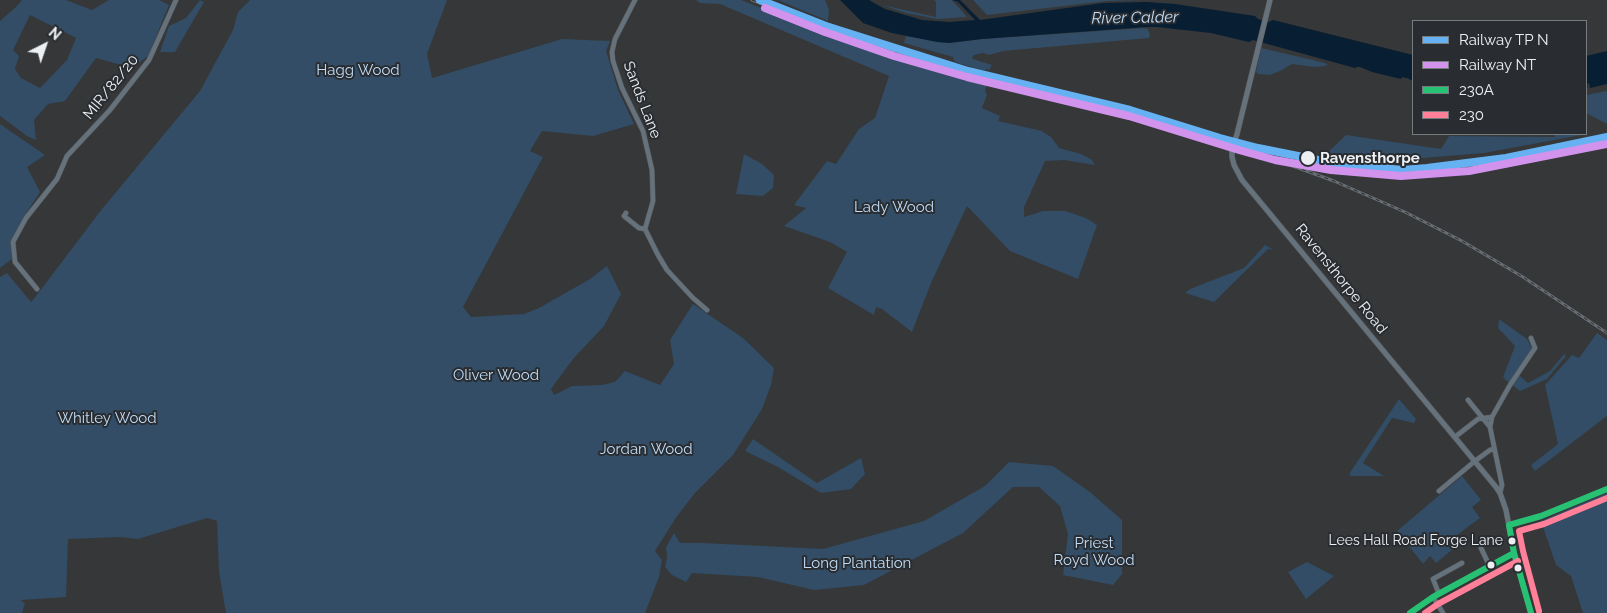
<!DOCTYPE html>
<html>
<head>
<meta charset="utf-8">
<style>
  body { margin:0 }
  #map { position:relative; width:1607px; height:613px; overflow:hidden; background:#353739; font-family:Raleway,sans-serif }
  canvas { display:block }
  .legend { position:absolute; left:1412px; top:20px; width:175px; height:115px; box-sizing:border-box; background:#292d31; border:1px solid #777b7e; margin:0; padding:6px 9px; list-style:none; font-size:15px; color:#edf0f2 }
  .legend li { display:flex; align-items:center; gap:10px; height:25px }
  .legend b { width:25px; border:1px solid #777b7e }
  .north { position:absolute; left:20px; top:20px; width:50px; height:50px; -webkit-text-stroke:4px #292d31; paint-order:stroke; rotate:41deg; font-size:14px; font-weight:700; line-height:20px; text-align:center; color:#edf0f2 }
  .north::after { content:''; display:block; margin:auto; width:18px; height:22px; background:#edf0f2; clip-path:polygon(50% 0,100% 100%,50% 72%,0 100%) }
</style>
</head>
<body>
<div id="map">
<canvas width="1607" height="613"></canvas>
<ul class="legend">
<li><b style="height:6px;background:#66b1f2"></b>Railway TP N</li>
<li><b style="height:6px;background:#d193ec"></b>Railway NT</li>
<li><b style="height:6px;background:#26c172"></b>230A</li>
<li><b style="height:6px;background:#ff8098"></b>230</li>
</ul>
<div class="north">N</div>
</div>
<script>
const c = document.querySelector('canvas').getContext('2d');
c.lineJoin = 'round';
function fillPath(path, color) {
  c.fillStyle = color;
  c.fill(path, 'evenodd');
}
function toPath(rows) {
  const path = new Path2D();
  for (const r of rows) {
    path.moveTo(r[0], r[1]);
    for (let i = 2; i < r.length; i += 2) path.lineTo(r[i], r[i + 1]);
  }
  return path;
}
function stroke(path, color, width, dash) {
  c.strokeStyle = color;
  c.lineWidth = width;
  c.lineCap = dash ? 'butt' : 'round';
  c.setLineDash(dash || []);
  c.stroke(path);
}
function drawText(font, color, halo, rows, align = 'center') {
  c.font = font + ' Raleway,sans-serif';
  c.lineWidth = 4;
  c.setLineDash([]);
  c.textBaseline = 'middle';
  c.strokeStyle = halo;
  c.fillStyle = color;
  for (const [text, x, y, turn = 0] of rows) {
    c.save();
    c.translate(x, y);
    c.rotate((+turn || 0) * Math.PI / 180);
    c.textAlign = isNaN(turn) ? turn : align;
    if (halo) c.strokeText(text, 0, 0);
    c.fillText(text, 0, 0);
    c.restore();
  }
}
const green = toPath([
  [22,0,66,0,92,10,109,0,159,0,169,5,148,56,132,68,96,58,65,101,48,104,34,120,36,140,27,136,0,116,0,21,16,7],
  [30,15,76,38,67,60,40,88,21,78,15,69,19,56,13,50],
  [200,0,204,2,175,52,160,52,169,26,186,18],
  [250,0,447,0,427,54,432,78,562,39,610,41,606,51,618,90,634,124,593,136,542,131,530,151,543,157,463,307,471,317,524,314,539,308,590,279,607,266,621,294,604,326,573,359,551,389,554,395,572,386,602,385,615,382,625,371,660,385,674,364,670,340,693,304,743,338,774,368,771,385,762,409,733,455,695,493,677,516,655,551,662,560,659,577,645,613,226,613,219,572,217,521,207,518,138,539,120,537,68,539,66,597,21,600,25,604,22,613,0,613,0,277,7,273,31,302,33,300,102,209,200,91,233,30,238,12],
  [696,0,741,0,860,47,987,85,985,91,987,95,982,108,1000,116,998,121,1042,131,1051,137,1059,148,1081,154,1092,160,1095,165,1064,160,1045,161,1024,207,1024,217,1043,211,1065,211,1086,218,1097,225,1078,279,1010,251,967,206,931,283,912,332,882,309,876,307,874,315,828,288,847,252,830,242,784,226,806,208,794,205,827,161,836,164,859,129,875,118,889,76,720,4,700,3],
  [778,0,825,0,829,10,828,21],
  [934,0,952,0,967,17,938,19,906,13,882,5,936,17,936,2],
  [973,0,1145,0,1107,1,987,15],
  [1143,28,1148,29,1150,35,1149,38,1003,51,989,55,983,53,974,55,972,57,973,59,992,65,989,70,986,69,985,71,958,63,954,61,953,57,904,43,906,36,949,43,982,39],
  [1261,48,1313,60,1328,64,1325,66,1314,67,1292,64,1280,71,1270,75,1258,74,1256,72],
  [1607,91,1607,124,1586,113,1586,95],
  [0,124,45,155,27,167,40,192,23,218,11,243,12,259,0,268],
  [1554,134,1587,134,1484,153,1410,159,1326,154,1346,135,1441,149,1449,136,1555,137],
  [744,154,762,164,774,175,773,188,763,196,736,194],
  [1265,245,1274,250,1268,249,1214,302,1185,293,1190,289,1244,268],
  [1499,319,1527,339,1532,348,1509,383,1503,377,1515,346,1498,328],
  [1597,333,1607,340,1607,416,1535,471,1531,465,1558,444,1545,385,1572,355,1579,358],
  [1564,354,1566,356,1547,379,1520,391,1512,385,1519,375,1528,383,1550,371],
  [1399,399,1416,419,1414,423,1392,418,1363,463,1384,476,1351,476,1349,474],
  [753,439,817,483,861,458,865,474,851,489,821,493,778,467,745,451],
  [1009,462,1053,466,1090,492,1122,520,1122,574,1113,585,1063,575,1068,534,1060,506,1039,487,1013,487,963,533,864,585,814,590,758,577,692,573,686,582,672,575,665,567,667,558,666,547,674,533,680,543,703,543,823,549,924,521,985,486],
  [1462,476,1481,500,1472,507,1480,518,1449,541,1453,549,1436,563,1430,556,1423,564,1397,531],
  [1607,493,1607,613,1583,613,1571,576,1556,565,1541,521],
  [1307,562,1334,576,1306,599,1288,572]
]);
const water = toPath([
  [840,0,869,0,885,9,922,20,949,22,975,20,958,2,952,0,960,0,980,20,1103,3,1147,2,1175,4,1255,16,1258,19,1269,22,1273,20,1413,55,1413,81,1407,78,1402,77,1401,79,1372,72,1360,67,1357,67,1355,68,1253,40,1249,42,1211,33,1157,27,1146,27,982,39,949,43,937,42,892,33,863,23],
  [1607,51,1607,84,1590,88,1589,83,1587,84,1588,88,1586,86,1586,56]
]);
const minor = toPath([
  [635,0,615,39,612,52,613,61,622,88,643,131,652,170,653,201,645,229,658,255,667,270,693,298,707,310],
  [626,213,624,216,639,228,645,229],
  [37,289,15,262,13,242,26,218,57,179,67,156,110,110,149,60,176,0],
  [1468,400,1490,427,1502,485,1500,493],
  [1490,427,1492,417,1510,385,1535,348,1531,338],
  [1455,437,1478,419,1492,417],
  [1439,491,1475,461,1490,450,1494,449],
  [1481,548,1490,567],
  [1439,594,1433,579,1462,563],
  [1433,597,1443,613],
  [1410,613,1433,597,1514,553]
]);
const tertiary = toPath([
  [1237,134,1270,0],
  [1232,150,1232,157,1234,165,1242,180,1496,487,1500,493,1506,510,1514,553,1531,613],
  [1509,525,1541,516,1607,489]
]);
const rail = toPath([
  [752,0,865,43,967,76,1130,113,1265,156,1334,181,1405,212,1462,241,1523,277,1607,333]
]);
const tertiaryBridge = toPath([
  [1232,150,1237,134]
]);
const bus1 = toPath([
  [1410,613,1433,597,1514,553],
  [1531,613,1514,553,1509,525,1541,516,1607,489]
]);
const bus2 = toPath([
  [1539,611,1523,551,1519,531,1544,524,1607,498],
  [1425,613,1438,604,1518,561]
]);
const rail1 = toPath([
  [760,0,826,26,968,71,1130,110,1220,138,1258,148,1333,163,1402,170,1427,168,1506,158,1607,137]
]);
const rail2 = toPath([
  [765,8,825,32,894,56,967,77,1129,116,1239,150,1275,160,1331,170,1401,176,1469,171,1607,144]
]);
const markers = [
  [1308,158,8,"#edf0f2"],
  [1512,541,4.5,"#edf0f2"],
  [1491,565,4.5,"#edf0f2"],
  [1518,568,4.5,"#edf0f2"]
];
const busNames = [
  ["Lees Hall Road Forge Lane",1503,541]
];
const parkNames = [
  ["Hagg Wood",358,70],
  ["Lady Wood",894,207],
  ["Oliver Wood",496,375],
  ["Whitley Wood",107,418],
  ["Jordan Wood",646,449],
  ["Priest",1094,543],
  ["Royd Wood",1094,560],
  ["Long Plantation",857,563]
];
const streetNames = [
  ["MIR/82/20",111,87,-51],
  ["Sands Lane",642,100,69],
  ["Ravensthorpe Road",1341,279,51]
];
const stopNames = [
  ["Ravensthorpe",1320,158]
];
const waterNames = [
  ["River Calder",1135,18,-1]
];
fillPath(green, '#324d65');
fillPath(water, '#071e33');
stroke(minor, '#535556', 5.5);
stroke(tertiary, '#535556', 6);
stroke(minor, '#65717b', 4.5);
stroke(tertiary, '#65717b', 5);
stroke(rail, '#676d73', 3);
stroke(rail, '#292d31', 1, [4]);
stroke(tertiaryBridge, '#535556', 6, []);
stroke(tertiaryBridge, '#65717b', 5);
stroke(bus1, '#26c172', 6);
stroke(bus2, '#ff8098', 6);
stroke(rail1, '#66b1f2', 8);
stroke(rail2, '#d193ec', 8);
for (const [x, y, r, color] of markers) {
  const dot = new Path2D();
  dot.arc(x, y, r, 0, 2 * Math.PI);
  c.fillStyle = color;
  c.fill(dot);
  stroke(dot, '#292d31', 2);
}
drawText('14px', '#edf0f2', '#292d31', busNames, 'right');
drawText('15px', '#c0dcf7', '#292d31', parkNames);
drawText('15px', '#edf0f2', '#292d31', streetNames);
drawText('bold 15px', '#edf0f2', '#292d31', stopNames, 'left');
drawText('italic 16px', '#c1def8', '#292d31', waterNames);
</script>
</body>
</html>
